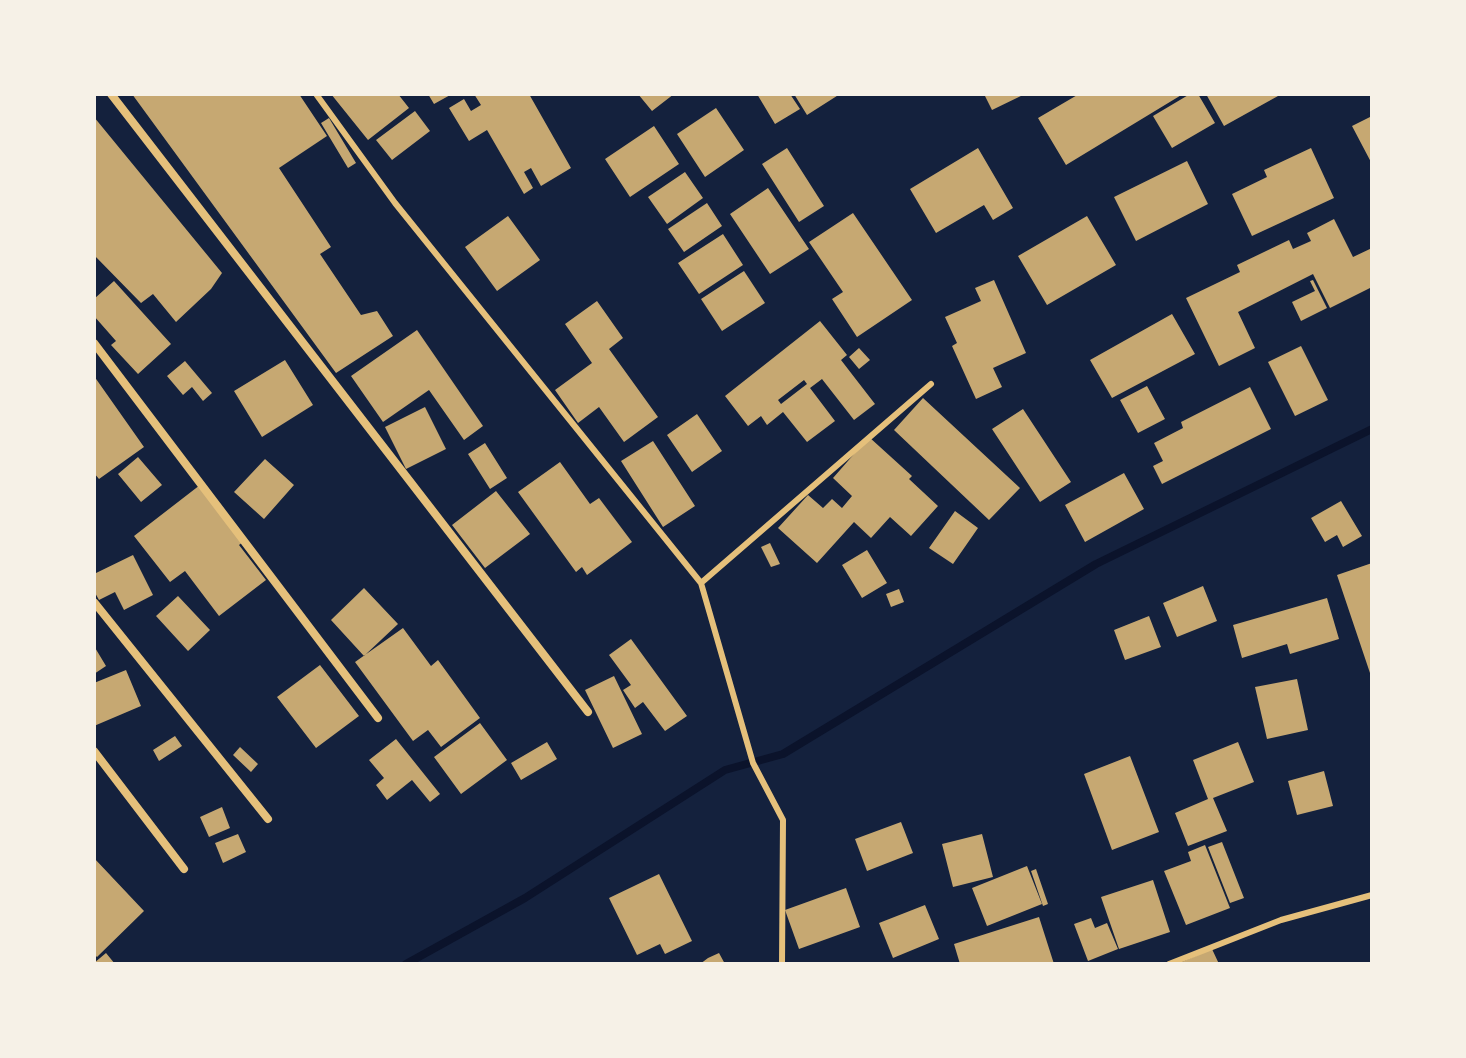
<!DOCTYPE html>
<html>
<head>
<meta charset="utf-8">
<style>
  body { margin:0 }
  #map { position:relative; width:1466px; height:1058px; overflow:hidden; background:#14213d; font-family:"Asap Condensed",sans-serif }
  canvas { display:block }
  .frame { position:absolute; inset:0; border:96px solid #f6f1e7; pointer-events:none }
</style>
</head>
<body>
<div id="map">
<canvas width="1466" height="1058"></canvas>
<div class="frame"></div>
</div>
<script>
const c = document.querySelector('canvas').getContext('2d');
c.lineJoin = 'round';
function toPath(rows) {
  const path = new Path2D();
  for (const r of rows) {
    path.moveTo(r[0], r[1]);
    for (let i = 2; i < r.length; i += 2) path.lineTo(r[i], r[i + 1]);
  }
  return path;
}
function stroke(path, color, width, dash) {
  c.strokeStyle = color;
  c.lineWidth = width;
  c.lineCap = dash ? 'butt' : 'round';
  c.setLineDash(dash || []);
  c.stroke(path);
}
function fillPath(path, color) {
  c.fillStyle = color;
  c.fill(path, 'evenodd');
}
const stream = toPath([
  [406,964,525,898,725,770,783,754,1096,564,1372,429]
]);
const building = toPath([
  [132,94,299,94,327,136,279,168,331,247,320,254,361,315,377,311,393,336,336,373],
  [331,94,398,94,409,108,368,140],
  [428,94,452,94,434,104],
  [474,94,529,94,571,168,541,186,531,168,524,172,533,188,524,194,487,130,469,141,449,108,464,99,471,111,481,105],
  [638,94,674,94,652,111],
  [757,94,790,94,800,109,775,124],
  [794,94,840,94,807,115],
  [984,94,1025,94,992,110],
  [1079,94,1183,94,1066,165,1038,118],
  [1190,94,1198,94,1215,123,1172,148,1153,116],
  [1206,94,1276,94,1278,96,1224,126],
  [716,108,744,150,705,177,677,134],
  [415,111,430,131,392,160,376,140],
  [1372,116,1372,164,1352,126],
  [94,117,222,273,211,289,176,322,153,294,141,303,94,255],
  [329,118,356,163,348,168,321,123],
  [654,126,679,164,630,197,605,159],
  [787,148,824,206,799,222,762,164],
  [978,148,1013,208,993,220,984,205,936,233,910,189],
  [1311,148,1334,198,1252,236,1232,194,1267,177,1264,170],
  [1187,161,1208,204,1136,241,1114,197],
  [685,172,703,198,667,224,648,197],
  [768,188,809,249,770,274,730,214],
  [707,203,722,226,684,252,668,229],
  [853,213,912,300,857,337,832,299,843,292,809,242],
  [508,216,540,260,497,291,465,247],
  [1087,216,1116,265,1047,305,1018,256],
  [1334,219,1353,257,1372,248,1372,287,1330,308,1313,274,1238,312,1255,348,1219,366,1186,298,1240,272,1237,265,1289,240,1293,249,1311,241,1307,233],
  [723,234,743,265,699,294,678,263],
  [744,271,765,303,722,331,701,299],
  [994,280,1026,353,993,368,1002,387,976,399,952,346,957,343,945,317,981,301,975,288],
  [1313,280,1327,308,1301,321,1292,302,1315,291,1310,281],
  [114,281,171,344,138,374,111,345,116,341,94,316,94,299],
  [597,301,623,338,609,349,658,417,624,442,599,407,578,423,555,390,592,363,565,324],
  [1172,314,1195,354,1112,398,1090,360],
  [820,321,847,355,841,360,875,404,854,420,822,379,810,388,835,421,807,442,783,412,767,425,761,416,748,426,725,396],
  [804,380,807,384,781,404,778,400],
  [417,330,483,426,464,440,429,390,383,422,351,376],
  [1301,346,1328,400,1295,416,1268,362],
  [859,348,870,360,859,369,849,357],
  [285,360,313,405,262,437,234,391],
  [185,361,212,393,203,401,192,387,183,395,167,376],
  [94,376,144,447,99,479,94,473],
  [1147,386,1165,419,1138,433,1120,400],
  [1250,387,1271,429,1162,484,1153,466,1163,461,1154,443,1183,428,1181,422],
  [923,398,1020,488,989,520,894,430],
  [425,407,446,449,406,469,385,427],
  [1023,409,1071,482,1040,502,992,429],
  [697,414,722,451,692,472,667,435],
  [869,437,912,476,909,479,938,506,911,536,890,517,871,538,854,522,817,563,778,528,808,495,823,508,832,499,842,508,852,496,833,478],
  [653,441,695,506,663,527,621,461],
  [485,443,507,478,490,489,468,454],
  [138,457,162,485,141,502,118,474],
  [265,459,294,485,264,519,234,492],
  [560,462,590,504,599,498,632,542,587,575,582,567,576,572,518,492],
  [1124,473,1144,509,1085,542,1065,505],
  [200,485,244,541,239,545,266,580,219,616,185,571,170,582,134,536],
  [496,491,530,534,485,568,452,525],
  [1341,501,1362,536,1343,547,1337,535,1325,542,1311,518],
  [955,511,978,528,953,564,929,548],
  [770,543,780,564,771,567,761,547],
  [867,550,887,583,862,598,842,565],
  [133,555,153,595,124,610,115,592,99,600,94,591,94,574],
  [1372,563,1372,676,1371,676,1337,575],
  [1203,586,1217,621,1177,637,1163,603],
  [364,588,398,624,364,656,331,620],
  [899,589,904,602,891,607,886,594],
  [178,596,210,630,188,651,156,616],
  [1327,598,1339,639,1290,654,1287,644,1242,658,1233,625],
  [1149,616,1161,647,1125,660,1114,630],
  [403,628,431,666,438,660,480,718,441,747,428,730,413,741,355,662],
  [631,639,687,716,665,731,643,702,635,708,623,690,631,685,609,655],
  [94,646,106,666,94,674],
  [320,665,359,716,316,748,277,697],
  [126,670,141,706,94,726,94,683],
  [614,676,642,734,613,748,585,690],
  [1297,679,1308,730,1267,739,1255,687],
  [480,723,507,760,461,794,434,757],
  [175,736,182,746,159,761,153,750],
  [396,739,440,794,430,802,412,780,387,800,376,785,384,778,369,760],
  [547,742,557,759,521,780,511,763],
  [1238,742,1254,782,1213,798,1227,831,1188,846,1175,813,1208,799,1193,760],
  [240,747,258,764,251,772,233,755],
  [1130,756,1159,832,1112,850,1084,774],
  [1324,771,1333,806,1297,815,1288,781],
  [222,807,230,828,209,837,200,817],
  [901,822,913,853,867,871,855,839],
  [238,834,246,852,223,863,215,843],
  [982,834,993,877,953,887,942,844],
  [1222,842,1244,898,1230,903,1208,847],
  [1205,845,1230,908,1186,925,1164,871,1191,861,1188,852],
  [94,858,144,911,97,957,94,954],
  [1027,866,1042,904,987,926,972,888],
  [1036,869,1048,904,1043,906,1031,871],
  [659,874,692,941,665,954,660,944,637,955,609,898],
  [1153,880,1170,932,1119,949,1101,897],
  [846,888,860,927,799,949,785,910],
  [925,905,939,939,893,958,879,923],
  [1039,917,1054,964,960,964,954,944],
  [1091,918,1095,928,1107,923,1118,949,1088,961,1074,924],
  [1212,949,1219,964,1177,964],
  [106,953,115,964,94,964,94,963],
  [719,953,725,964,700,964,708,958]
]);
const service = toPath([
  [316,94,395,203,701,583,753,763,783,820,782,964],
  [701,583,931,384],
  [1169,964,1281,920,1372,895]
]);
const minor = toPath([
  [111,94,588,712],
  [94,343,378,718],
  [94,602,268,819],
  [94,751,184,869]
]);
stroke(stream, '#0b132b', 8);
fillPath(building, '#c6a872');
stroke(service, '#e5c07b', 6);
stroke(minor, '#e5c07b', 8);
</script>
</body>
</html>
